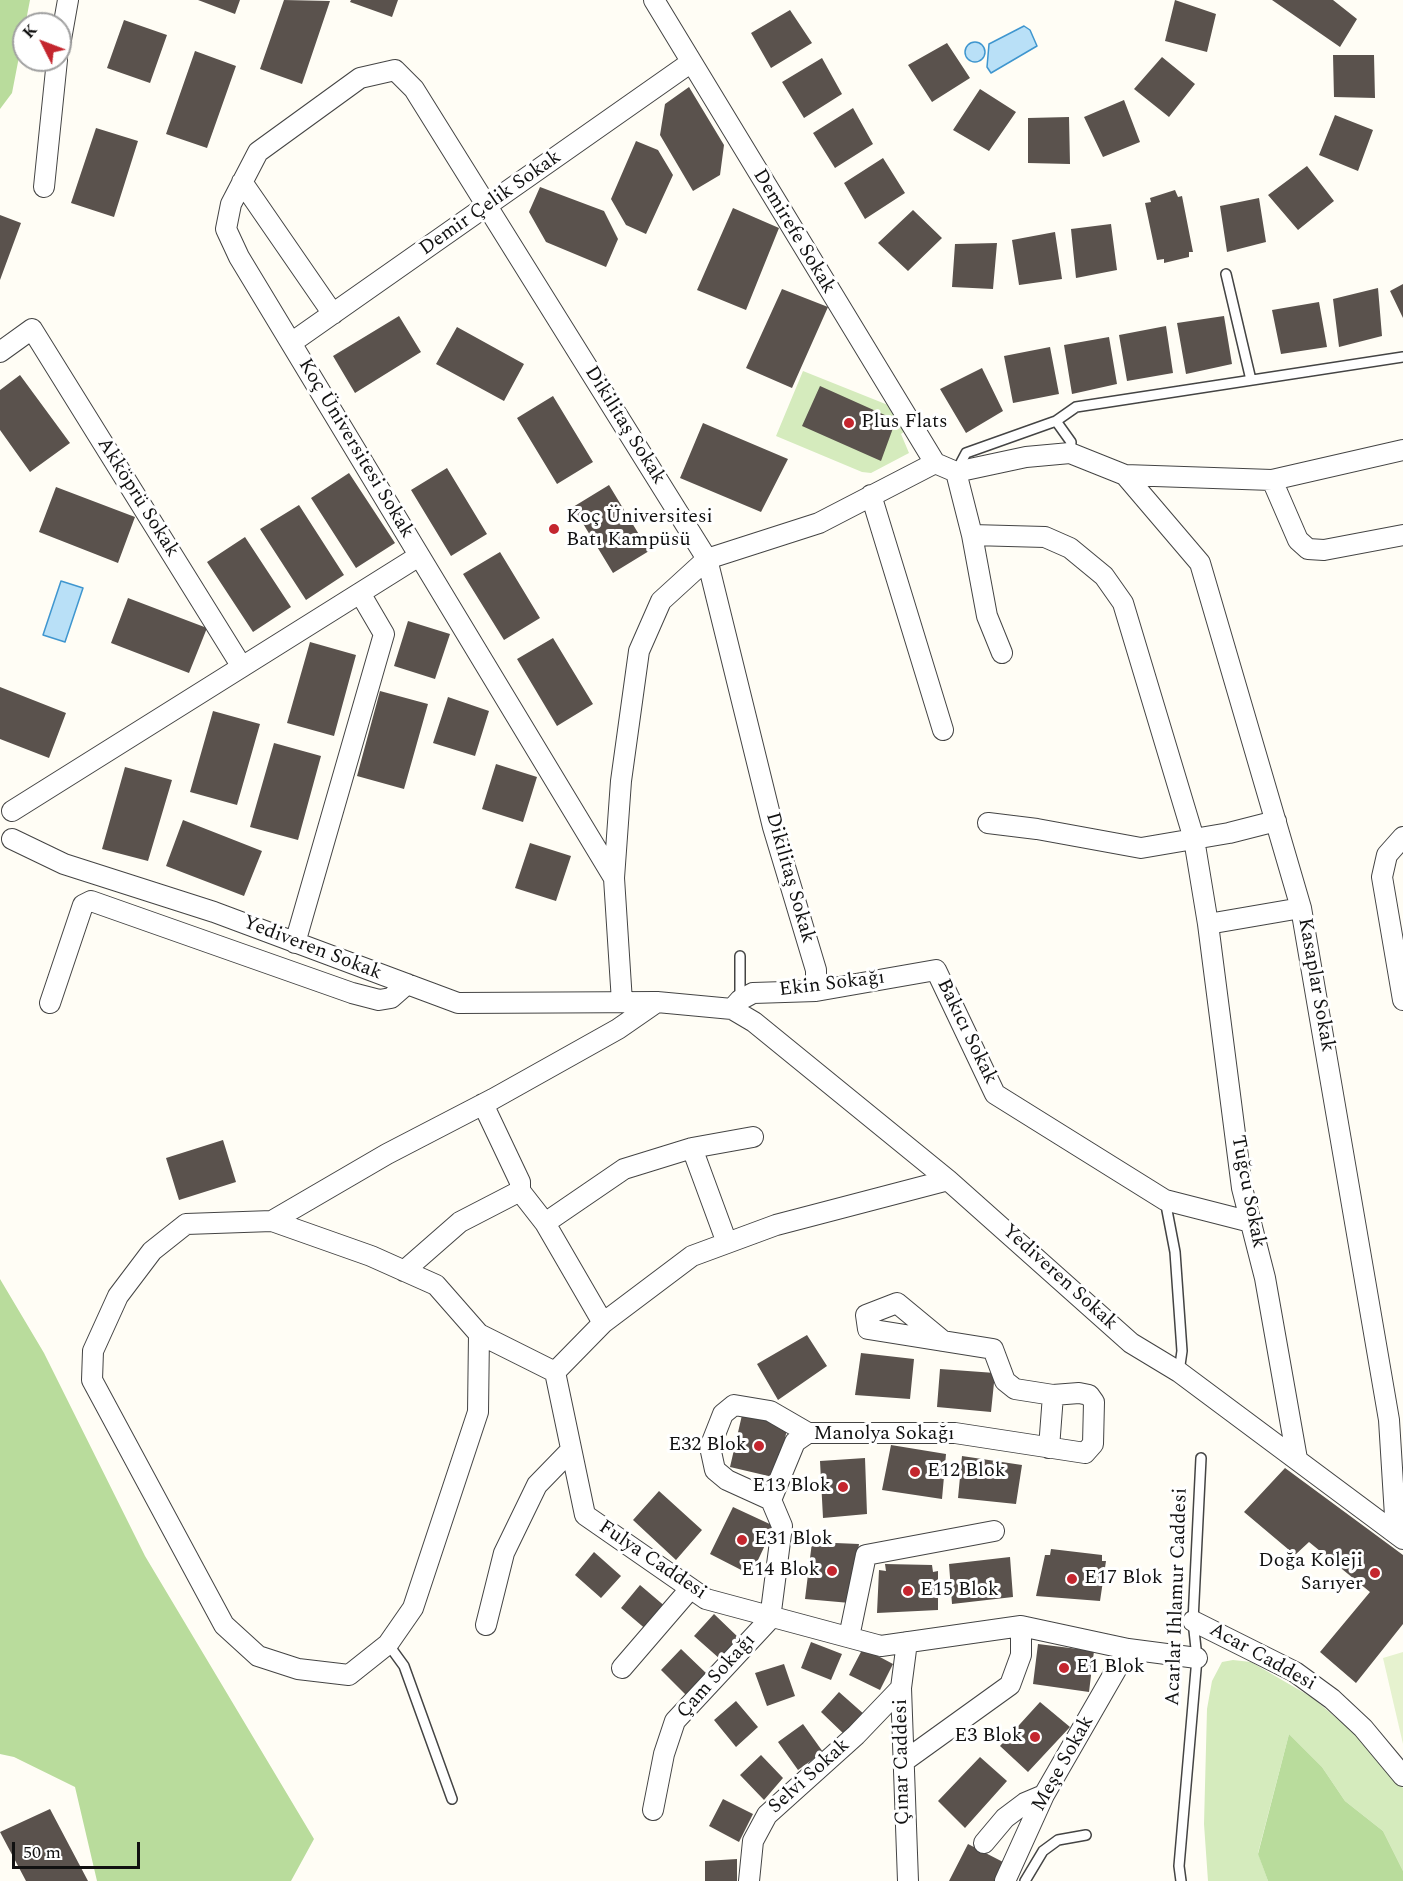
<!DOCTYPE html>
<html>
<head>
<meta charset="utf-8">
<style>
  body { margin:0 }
  #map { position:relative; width:1403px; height:1881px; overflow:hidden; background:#fffdf5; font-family:Spectral,serif }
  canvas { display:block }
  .north { position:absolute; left:12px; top:12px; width:60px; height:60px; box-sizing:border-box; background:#fff; border:2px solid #a0a0a0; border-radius:50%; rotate:312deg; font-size:16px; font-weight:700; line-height:24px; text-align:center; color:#111 }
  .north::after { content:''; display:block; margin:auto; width:21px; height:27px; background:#c4262e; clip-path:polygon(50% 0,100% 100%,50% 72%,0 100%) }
  .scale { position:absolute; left:12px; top:1842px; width:128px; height:27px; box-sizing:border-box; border:3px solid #111; border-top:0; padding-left:8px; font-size:18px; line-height:21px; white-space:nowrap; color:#111; -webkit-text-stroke:4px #fff; paint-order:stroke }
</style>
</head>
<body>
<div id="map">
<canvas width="1403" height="1881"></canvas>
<div class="north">K</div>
<div class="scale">50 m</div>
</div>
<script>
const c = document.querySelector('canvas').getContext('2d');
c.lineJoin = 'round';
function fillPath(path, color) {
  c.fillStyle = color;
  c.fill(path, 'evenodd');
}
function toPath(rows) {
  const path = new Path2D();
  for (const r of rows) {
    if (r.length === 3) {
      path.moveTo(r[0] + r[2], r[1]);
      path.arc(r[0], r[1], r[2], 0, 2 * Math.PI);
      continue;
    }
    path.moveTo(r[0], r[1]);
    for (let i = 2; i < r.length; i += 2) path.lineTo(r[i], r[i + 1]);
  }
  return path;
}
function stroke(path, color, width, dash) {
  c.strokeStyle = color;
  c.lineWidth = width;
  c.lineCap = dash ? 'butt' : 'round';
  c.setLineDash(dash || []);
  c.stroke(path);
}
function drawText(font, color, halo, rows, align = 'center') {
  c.font = font + ' Spectral,serif';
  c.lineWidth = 6;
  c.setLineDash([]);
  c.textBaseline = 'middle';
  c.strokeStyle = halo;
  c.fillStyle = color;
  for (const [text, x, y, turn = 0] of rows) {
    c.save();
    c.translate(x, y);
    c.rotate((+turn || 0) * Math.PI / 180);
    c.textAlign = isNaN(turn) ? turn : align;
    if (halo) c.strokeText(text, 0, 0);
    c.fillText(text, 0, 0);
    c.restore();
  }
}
const green = toPath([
  [803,371,893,407,905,431,901,434,909,453,871,473,862,472,776,436],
  [1233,1660,1251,1662,1313,1698,1355,1734,1403,1788,1403,1871,1383,1831,1345,1801,1322,1767,1289,1734,1258,1853,1268,1881,1208,1881,1204,1824,1207,1709,1212,1681,1222,1662]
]);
const forest = toPath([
  [0,0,30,0,12,93,0,109],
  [0,1279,44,1353,145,1556,314,1839,291,1881,97,1881,75,1787,14,1757,0,1754],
  [1289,1734,1322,1767,1345,1801,1383,1831,1403,1871,1403,1881,1268,1881,1258,1854]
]);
const pitch = toPath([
  [1403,1652,1403,1744,1383,1658]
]);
const water = toPath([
  [1024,26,1030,30,1037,46,991,73,987,67,989,44,1024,26],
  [975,52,10],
  [61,581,83,588,65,642,43,635,61,581]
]);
const building = toPath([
  [198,0,240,0,235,14],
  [284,0,330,1,302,84,260,69],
  [351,0,398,0,392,17,350,2],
  [1175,0,1216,14,1207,52,1165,41],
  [1272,0,1333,0,1357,19,1340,47],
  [790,10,812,43,771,68,751,33],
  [124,20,167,35,150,83,107,68],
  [947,43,970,78,932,102,908,65],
  [195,51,236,66,207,148,166,134],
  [1333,55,1374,55,1375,98,1334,97],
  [1162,57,1195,84,1169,117,1134,89],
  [822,58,842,94,804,118,782,82],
  [689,87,724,145,720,175,693,191,660,135,665,104],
  [980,89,1016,112,989,151,953,130],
  [1124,100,1140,142,1103,157,1084,117],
  [853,108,873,144,835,168,813,133],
  [1335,115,1373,130,1358,171,1319,155],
  [1069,117,1070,164,1028,163,1028,118],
  [96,128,138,141,114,217,71,203],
  [636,141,658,150,673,175,646,234,626,225,611,199],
  [883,158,905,193,865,219,844,183],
  [1307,166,1334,201,1298,230,1268,195],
  [540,187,604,211,618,239,606,267,546,242,529,212],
  [1175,190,1178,197,1182,196,1193,252,1189,252,1189,257,1164,263,1164,259,1157,260,1145,203,1151,202,1150,198],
  [1259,198,1266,242,1227,252,1220,206],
  [733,208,779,228,746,310,697,290],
  [913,210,942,238,908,271,878,243],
  [0,215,21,223,0,280],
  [1111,224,1117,270,1076,278,1071,229],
  [1055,232,1062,279,1019,285,1012,240],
  [997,243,993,289,952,287,955,244],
  [1403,284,1403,318,1390,291],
  [1378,288,1382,336,1339,347,1333,299],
  [782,289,828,307,792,388,746,368],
  [1319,302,1327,347,1281,354,1272,310],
  [399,316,421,352,355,393,333,356],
  [1224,316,1232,364,1186,374,1177,323],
  [1166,326,1173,373,1127,381,1119,335],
  [457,327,524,364,504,401,436,364],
  [1109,337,1117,384,1072,394,1064,345],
  [1050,347,1059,394,1013,403,1004,356],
  [982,368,1003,411,966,433,940,389],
  [20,375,70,443,30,472,0,430,0,390],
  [820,386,896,420,881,461,802,426],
  [553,396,593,462,557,484,517,418],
  [703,423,788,459,761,512,680,478],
  [447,468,487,534,451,556,411,490],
  [349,473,395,543,356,568,311,498],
  [609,485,649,551,613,573,573,507],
  [56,487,135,517,118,563,39,532],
  [299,505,344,575,306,600,260,529],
  [245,537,291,607,253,632,207,562],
  [500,552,540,618,504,640,463,574],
  [128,598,207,628,189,673,111,643],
  [408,621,450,634,435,679,394,666],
  [553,638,593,704,557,726,517,659],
  [310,642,356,655,334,736,287,723],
  [0,687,66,713,49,758,0,739],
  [380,691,428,704,404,789,357,776],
  [448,697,489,711,475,756,433,743],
  [213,711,260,724,237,805,190,792],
  [274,743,321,756,298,840,250,827],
  [496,764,537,777,523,822,482,809],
  [125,767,172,780,148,861,102,849],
  [183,820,262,851,244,896,166,866],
  [530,843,571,856,556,901,515,888],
  [223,1140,236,1182,179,1200,166,1158],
  [807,1335,827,1366,778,1400,757,1364],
  [861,1353,914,1359,910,1399,855,1395],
  [940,1369,995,1373,991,1412,937,1407],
  [742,1415,788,1424,777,1478,730,1467],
  [891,1445,946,1454,942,1499,882,1490],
  [962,1456,1022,1465,1016,1504,958,1498],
  [865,1458,867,1514,823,1518,820,1461],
  [1285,1468,1403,1555,1403,1624,1356,1683,1320,1652,1370,1592,1309,1542,1295,1555,1244,1512],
  [659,1491,702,1530,676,1560,633,1520],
  [733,1507,774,1526,751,1575,710,1554],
  [812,1542,859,1544,850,1603,805,1599],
  [1051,1549,1102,1555,1102,1561,1106,1561,1100,1601,1036,1596,1045,1555,1050,1555],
  [594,1552,621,1576,601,1598,575,1575],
  [1010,1557,1013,1597,952,1604,949,1564],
  [885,1564,932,1565,933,1572,938,1571,938,1610,877,1613,879,1570,886,1571],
  [640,1585,667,1608,648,1631,621,1608],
  [714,1614,739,1638,720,1659,694,1636],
  [811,1642,842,1654,831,1680,801,1668],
  [1038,1644,1094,1651,1089,1692,1033,1684],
  [863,1648,893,1664,880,1690,849,1675],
  [681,1649,706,1673,686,1695,661,1670],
  [784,1664,795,1696,767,1706,755,1673],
  [839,1692,865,1715,846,1736,821,1712],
  [736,1701,758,1727,736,1747,714,1720],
  [1040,1702,1070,1727,1028,1772,1000,1746],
  [803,1724,823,1752,798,1770,778,1742],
  [761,1755,783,1778,764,1800,740,1775],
  [980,1757,1007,1781,965,1828,938,1801],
  [723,1799,753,1814,739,1842,709,1826],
  [50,1809,88,1881,26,1881,0,1832],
  [968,1844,1005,1863,996,1881,949,1881],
  [737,1859,737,1881,705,1881,705,1861]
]);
const service = toPath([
  [1226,274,1251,380],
  [1056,421,1071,442,1070,453],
  [957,470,966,453,1056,421,1076,407,1403,357],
  [740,956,740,1000],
  [1165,1200,1175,1252,1182,1351,1179,1372],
  [388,1644,404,1666,452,1799],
  [1025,1881,1043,1851,1058,1840,1086,1835],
  [1181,1881,1179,1866,1197,1658,1193,1621,1201,1458]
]);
const minor = toPath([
  [654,0,935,463],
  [60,45,68,0],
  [242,182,333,314],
  [44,187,57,60],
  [291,343,690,63],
  [0,352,32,329,242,667],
  [956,472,1026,457,1070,453,1125,475,1272,480,1403,450],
  [1125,475,1200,563,1301,908,1389,1420,1396,1532],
  [1272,480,1298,540,1308,549,1324,550,1403,535],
  [871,495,943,730],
  [972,535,1045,537,1070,548,1104,576,1123,603,1194,839,1208,924,1242,1188,1265,1278,1297,1459],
  [12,811,419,556],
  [988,823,1037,829,1141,848,1229,833,1276,821],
  [1403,837,1387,855,1382,877,1403,1000],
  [12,839,64,864,214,912,458,1003,657,1002,732,1009,754,1022,948,1180,1131,1343,1179,1372,1403,1539],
  [614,878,239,257,226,229,231,204,258,152,360,78,395,70,414,89,707,559,773,827,816,970,816,991],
  [1208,924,1301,908],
  [295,943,384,634,360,593],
  [622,1002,614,878,621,781,639,651,661,601,707,559,819,523,935,463,956,472,972,535,987,616,1002,653],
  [50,1003,83,905,91,901,352,993,379,1000,391,998,407,984],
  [732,1009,740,1000,753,993,816,991,936,970,995,1094,1165,1200,1251,1222],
  [692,1148,727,1243],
  [948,1180,776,1225,692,1256,603,1323,555,1372,585,1515,706,1599,881,1646,1021,1626,1128,1649,1197,1658],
  [520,1191,545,1223,624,1169,692,1148,753,1137],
  [272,1221,186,1224,152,1251,118,1296,93,1351,92,1380,224,1625,258,1656,298,1669,349,1675,388,1644,413,1608,478,1412,479,1334],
  [545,1223,603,1323],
  [404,1271,460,1222,520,1191,520,1182,483,1104],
  [943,1341,897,1303,866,1315,868,1329,993,1349,1005,1381,1015,1389,1053,1395,1049,1448],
  [555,1372,479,1334,436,1285,371,1256,272,1221,387,1154,493,1099,618,1029,657,1002],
  [771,1500,727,1480,715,1470,710,1447,723,1414,734,1405,770,1411,808,1433],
  [1193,1621,1295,1672,1332,1699,1363,1728,1403,1776],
  [486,1625,504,1553,537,1485,571,1450],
  [849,1637,866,1555,994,1531],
  [907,1642,901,1688,908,1881],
  [622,1668,690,1589],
  [903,1762,1010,1685,1021,1655,1021,1626],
  [653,1810,664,1754,675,1721,770,1619,782,1526,771,1500,795,1442,808,1433,955,1433,1085,1453,1093,1444,1094,1402,1089,1395,1079,1393,1053,1395],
  [984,1843,1005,1818,1025,1803,1044,1795],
  [749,1881,753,1841,767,1815,856,1735,901,1688],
  [1005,1881,1044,1795,1128,1649]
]);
const markers = [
  [849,423,6,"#c4262e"],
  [554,529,6,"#c4262e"],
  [759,1446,6,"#c4262e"],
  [915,1472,6,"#c4262e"],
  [843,1487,6,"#c4262e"],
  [742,1540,6,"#c4262e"],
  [832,1571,6,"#c4262e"],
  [1375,1573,6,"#c4262e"],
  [1072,1579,6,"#c4262e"],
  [908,1591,6,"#c4262e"],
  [1064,1668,6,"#c4262e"],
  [1035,1737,6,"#c4262e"]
];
const streetNames = [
  ["Demir Çelik Sokak",491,204,-35],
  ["Demirefe Sokak",793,232,59],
  ["Dikilitaş Sokak",624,426,58],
  ["Koç Üniversitesi Sokak",355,449,59],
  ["Akköprü Sokak",137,498,58],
  ["Dikilitaş Sokak",789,878,74],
  ["Yediveren Sokak",312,949,21],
  ["Ekin Sokağı",832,985,-7],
  ["Kasaplar Sokak",1315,985,80],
  ["Bakıcı Sokak",966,1032,64],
  ["Tuğcu Sokak",1247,1192,79],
  ["Yediveren Sokak",1059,1278,42],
  ["Manolya Sokağı",884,1435],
  ["Fulya Caddesi",652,1561,34],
  ["Acarlar Ihlamur Caddesi",1178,1597,-88],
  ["Acar Caddesi",1262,1658,29],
  ["Çam Sokağı",717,1677,-48],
  ["Çınar Caddesi",903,1762,-91],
  ["Meşe Sokak",1064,1764,-61],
  ["Selvi Sokak",810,1777,-42]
];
const poiNames = [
  ["Plus Flats",861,423],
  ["Koç Üniversitesi",566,518],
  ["Batı Kampüsü",566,541],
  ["E32 Blok",747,1446,"right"],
  ["E12 Blok",927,1472],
  ["E13 Blok",831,1487,"right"],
  ["E31 Blok",754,1540],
  ["Doğa Koleji",1363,1562,"right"],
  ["Sarıyer",1363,1585,"right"],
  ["E14 Blok",820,1571,"right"],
  ["E17 Blok",1084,1579],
  ["E15 Blok",920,1591],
  ["E1 Blok",1076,1668],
  ["E3 Blok",1023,1737,"right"]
];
fillPath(green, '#d5ebbd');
fillPath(forest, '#b9dc9c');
fillPath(pitch, '#e6f2cf');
fillPath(water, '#b9e0f7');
stroke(water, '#3f96cf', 1.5);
fillPath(building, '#5a524d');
stroke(service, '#444', 12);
stroke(minor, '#444', 22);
stroke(service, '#fff', 9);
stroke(minor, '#fff', 20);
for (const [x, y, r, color] of markers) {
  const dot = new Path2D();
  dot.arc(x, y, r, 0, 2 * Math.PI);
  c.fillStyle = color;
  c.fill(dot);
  stroke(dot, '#fff', 2);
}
drawText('20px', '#111', '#fff', streetNames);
drawText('20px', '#111', '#fff', poiNames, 'left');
</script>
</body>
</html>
